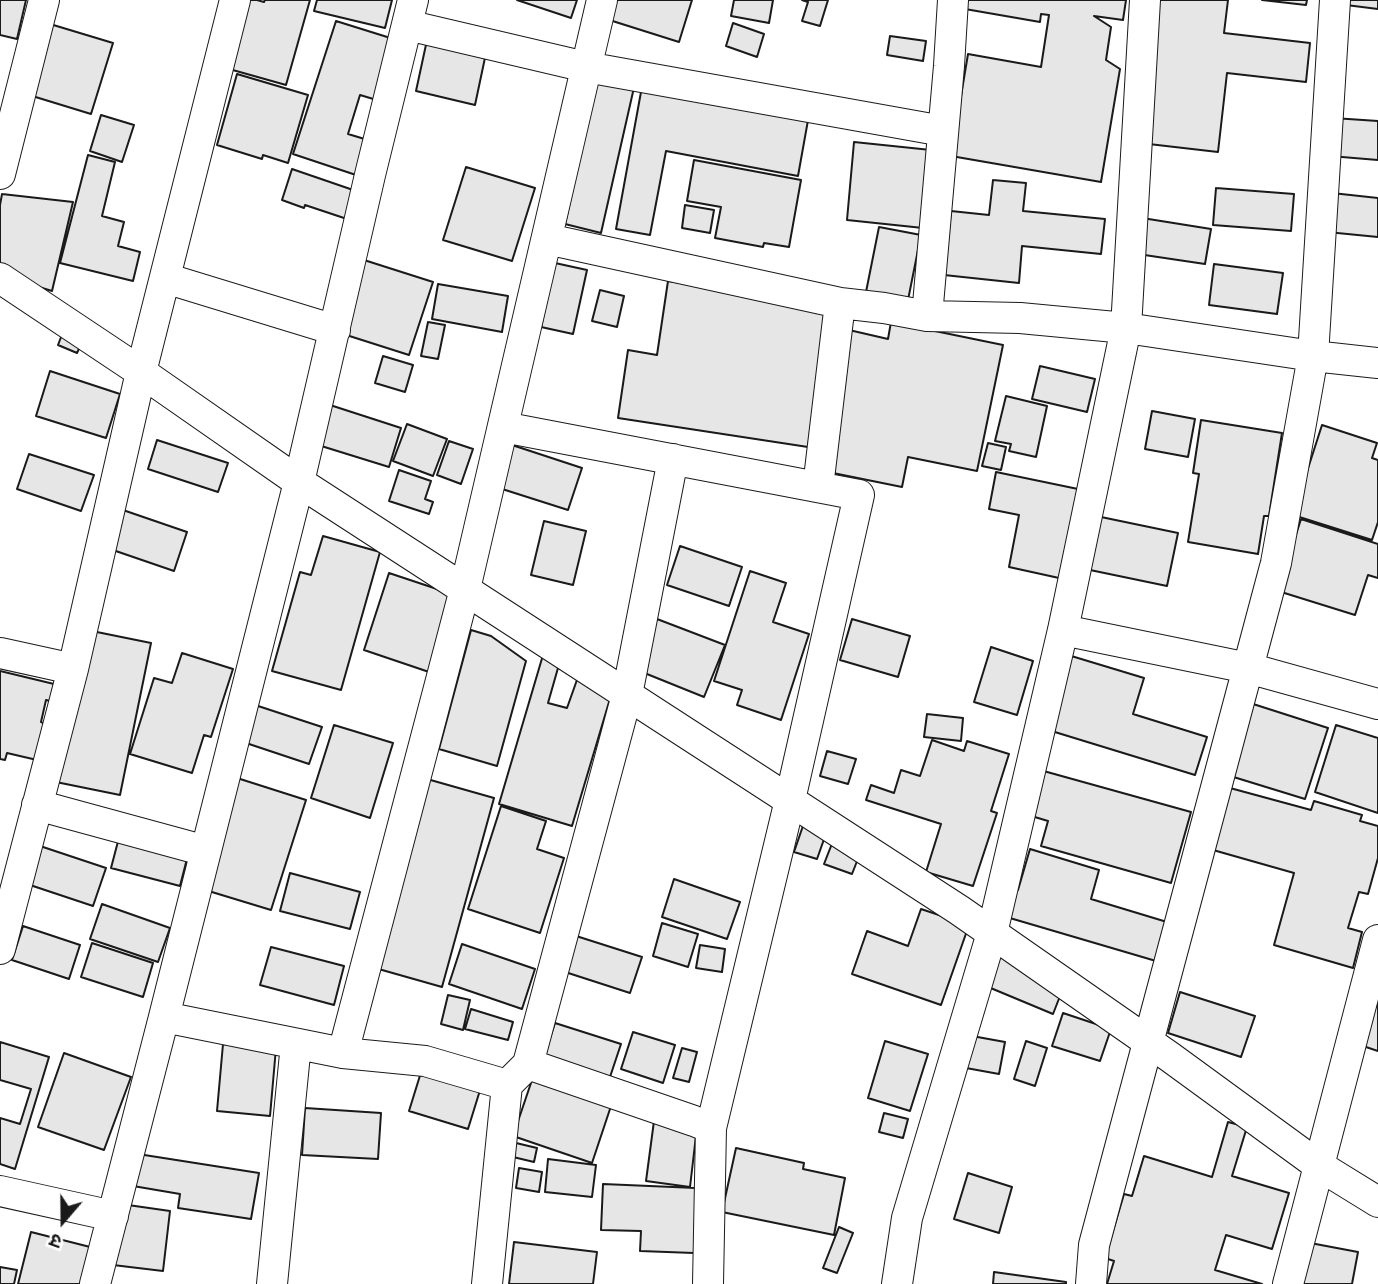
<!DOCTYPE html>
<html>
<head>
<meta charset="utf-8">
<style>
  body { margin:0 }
  #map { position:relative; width:1378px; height:1284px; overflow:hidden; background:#fff; font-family:Cabin,"Noto Sans Devanagari",sans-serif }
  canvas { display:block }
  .north { position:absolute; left:28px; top:1186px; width:70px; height:70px; -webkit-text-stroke:5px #fff; paint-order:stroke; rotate:200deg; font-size:19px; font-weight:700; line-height:28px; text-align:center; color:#1a1a1a }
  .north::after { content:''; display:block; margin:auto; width:24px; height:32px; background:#1a1a1a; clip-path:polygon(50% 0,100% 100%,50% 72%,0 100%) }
</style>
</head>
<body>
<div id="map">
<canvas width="1378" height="1284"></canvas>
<div class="north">उ</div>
</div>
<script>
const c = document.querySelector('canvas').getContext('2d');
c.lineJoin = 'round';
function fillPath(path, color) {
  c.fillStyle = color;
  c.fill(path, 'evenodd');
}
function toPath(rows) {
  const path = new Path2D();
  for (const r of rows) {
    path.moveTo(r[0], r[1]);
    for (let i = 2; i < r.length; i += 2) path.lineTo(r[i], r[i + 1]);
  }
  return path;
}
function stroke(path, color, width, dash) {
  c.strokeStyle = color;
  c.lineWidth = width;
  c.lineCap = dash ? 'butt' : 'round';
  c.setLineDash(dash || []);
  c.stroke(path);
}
const building = toPath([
  [0,0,26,0,17,39,0,35,0,0],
  [241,0,257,0,264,2,265,0,310,0,286,85,222,67,241,0],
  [317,0,392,0,385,28,314,11,317,0],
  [517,0,577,0,571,18,517,0],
  [609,0,692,0,679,42,603,18,609,0],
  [734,0,773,0,769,23,731,16,734,0],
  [802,0,828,0,820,26,802,21,808,2,802,0],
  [966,0,1126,0,1123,20,1094,16,1111,27,1106,60,1120,69,1101,182,951,156,968,54,1041,67,1049,15,1041,14,1040,22,965,9,966,0],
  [1157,0,1228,0,1224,33,1310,43,1306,82,1227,73,1218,152,1140,143,1157,0],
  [1262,0,1307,0,1306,5,1262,0],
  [1346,0,1378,0,1378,9,1346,5,1346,0],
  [336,21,400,41,380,101,360,95,348,134,368,140,356,175,293,154,336,21],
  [733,23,764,34,757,57,726,46,733,23],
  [50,24,113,43,91,114,29,95,50,24],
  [890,36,926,41,923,61,887,55,890,36],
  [427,40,486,53,475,105,416,91,427,40],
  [237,74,308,95,288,163,263,155,262,159,217,145,237,74],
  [598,75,635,83,601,233,565,224,598,75],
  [643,81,810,109,798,176,666,151,650,235,616,229,643,81],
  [101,115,134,125,122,162,90,151,101,115],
  [1333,118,1378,121,1378,160,1330,156,1333,118],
  [854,142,931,150,923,228,847,220,854,142],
  [88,155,115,162,102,216,124,222,118,246,140,252,133,281,60,263,88,155],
  [694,160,801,180,789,247,764,243,763,247,715,238,721,207,687,201,694,160],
  [466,167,535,188,512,261,443,240,466,167],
  [292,169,359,192,350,220,305,205,304,208,282,200,292,169],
  [993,180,1026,183,1023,211,1105,219,1101,254,1022,246,1019,283,944,275,951,211,989,215,993,180],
  [1216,188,1294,194,1291,231,1213,225,1216,188],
  [1332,193,1378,198,1378,237,1327,232,1332,193],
  [2,194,73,202,52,291,0,275,0,205,2,194],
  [685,205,714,210,710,233,682,228,685,205],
  [1136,217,1211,229,1205,264,1131,253,1136,217],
  [879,227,921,235,906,310,864,302,879,227],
  [364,260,433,282,409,355,340,333,364,260],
  [555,263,587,270,573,334,541,327,555,263],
  [1214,264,1283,273,1277,314,1209,305,1214,264],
  [668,281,829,305,808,447,618,418,628,350,657,355,668,281],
  [438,284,508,296,502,332,432,319,438,284],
  [600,290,624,296,617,327,592,321,600,290],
  [428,322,445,325,438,359,421,356,428,322],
  [891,322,1003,345,977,471,908,457,902,487,828,472,849,330,888,339,891,322],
  [63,332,83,340,77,353,58,345,63,332],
  [383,356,413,365,405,392,375,383,383,356],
  [1040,366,1095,379,1087,412,1032,399,1040,366],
  [50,371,120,394,106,438,36,416,50,371],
  [1006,396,1047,406,1036,457,1009,451,1011,444,995,441,1006,396],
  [330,405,401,428,389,467,318,445,330,405],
  [1152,411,1195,419,1188,457,1145,449,1152,411],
  [1201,420,1282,433,1269,516,1264,516,1258,554,1188,542,1199,474,1193,473,1201,420],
  [407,424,447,439,433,476,393,461,407,424],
  [1322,425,1377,443,1372,458,1378,460,1378,522,1372,540,1293,515,1322,425],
  [157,440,228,463,218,492,148,469,157,440],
  [449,441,473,449,461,484,437,475,449,441],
  [988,443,1006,447,1001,470,982,466,988,443],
  [512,445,582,468,568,510,499,488,512,445],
  [29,454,94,475,81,511,17,489,29,454],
  [399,470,431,481,425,499,433,502,429,514,389,501,399,470],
  [996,472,1078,489,1059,578,1009,567,1019,515,989,509,996,472],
  [120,509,187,532,174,571,107,548,120,509],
  [1101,517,1178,533,1167,586,1090,570,1101,517],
  [1301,519,1378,544,1378,578,1368,575,1355,615,1278,591,1301,519],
  [544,521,586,531,573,585,531,575,544,521],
  [323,536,380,552,341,690,272,671,300,572,311,575,323,536],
  [680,546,742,567,729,606,667,585,680,546],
  [750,571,786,583,773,622,809,634,781,720,737,705,742,690,714,681,750,571],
  [389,573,461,597,435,674,364,650,389,573],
  [657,619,725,645,704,697,637,670,657,619],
  [852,619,910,636,898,677,840,660,852,619],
  [82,629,151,643,120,795,51,781,82,629],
  [471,630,491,636,526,661,497,766,439,749,471,630],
  [991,647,1033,661,1017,715,974,702,991,647],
  [182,653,233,669,211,737,204,735,192,773,130,754,154,678,172,683,182,653],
  [543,655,560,661,548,703,567,708,578,677,612,692,572,826,499,804,543,655],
  [1068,655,1144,678,1133,714,1207,737,1195,775,1045,729,1068,655],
  [0,671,54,684,50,701,46,700,41,722,46,724,37,760,7,753,5,760,0,759,0,671],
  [1250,703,1328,728,1305,799,1227,775,1250,703],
  [252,704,322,727,309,764,240,741,252,704],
  [927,714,963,718,961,741,924,737,927,714],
  [334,725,393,743,370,818,311,798,334,725],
  [1336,725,1378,738,1378,813,1315,792,1336,725],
  [932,740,964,751,967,741,1009,754,991,811,997,813,973,886,926,872,941,824,866,800,871,785,894,793,901,770,920,776,932,740],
  [827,751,856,759,848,784,820,776,827,751],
  [1040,770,1191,812,1171,883,1041,846,1048,821,1028,815,1040,770],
  [237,778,306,800,271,910,202,889,237,778],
  [427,779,494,798,442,987,375,968,427,779],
  [1230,788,1311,810,1314,801,1362,815,1360,821,1378,826,1378,858,1368,894,1359,892,1348,928,1362,932,1353,968,1274,945,1294,873,1213,850,1230,788],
  [501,806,546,821,537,849,564,858,540,933,468,909,501,806],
  [805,820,828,828,817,859,794,852,805,820],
  [121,830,190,847,180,886,111,868,121,830],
  [833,841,861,851,852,874,824,864,833,841],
  [40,846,106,868,93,906,27,884,40,846],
  [1030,849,1099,870,1091,899,1167,922,1156,961,1003,916,1012,888,1018,890,1030,849],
  [290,873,360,892,350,929,280,911,290,873],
  [674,879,740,902,727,939,662,917,674,879],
  [102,904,170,928,158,962,90,939,102,904],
  [921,909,969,925,941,1005,852,974,867,931,908,946,921,909],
  [662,923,698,934,688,967,653,956,662,923],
  [23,926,80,945,69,979,12,960,23,926],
  [573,935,642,957,630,993,562,971,573,935],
  [92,943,153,963,143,997,81,977,92,943],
  [462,944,535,969,522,1009,449,984,462,944],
  [700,945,725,949,722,972,696,968,700,945],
  [271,947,344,966,334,1005,260,985,271,947],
  [995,949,1062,991,1053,1014,981,984,995,949],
  [1180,992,1255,1016,1241,1057,1168,1033,1180,992],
  [448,995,470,1000,463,1030,441,1024,448,995],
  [1378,998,1378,1051,1363,1046,1378,998],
  [471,1009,513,1022,508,1040,465,1029,471,1009],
  [1063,1013,1111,1029,1100,1061,1052,1046,1063,1013],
  [555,1023,621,1044,609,1080,543,1059,555,1023],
  [633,1032,675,1045,663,1083,621,1069,633,1032],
  [972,1036,1005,1042,999,1074,966,1068,972,1036],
  [885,1041,928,1054,910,1111,868,1098,885,1041],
  [1026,1041,1047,1048,1035,1086,1014,1079,1026,1041],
  [0,1042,49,1057,15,1169,0,1164,0,1118,20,1124,31,1089,0,1080,0,1042],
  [223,1044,276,1048,270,1116,217,1111,223,1044],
  [682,1048,697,1052,689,1082,673,1078,682,1048],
  [64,1053,131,1077,104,1150,38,1127,64,1053],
  [422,1069,481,1087,468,1129,409,1111,422,1069],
  [533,1077,612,1103,592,1163,513,1136,533,1077],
  [305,1108,381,1113,378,1159,302,1155,305,1108],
  [884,1113,908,1119,903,1138,879,1132,884,1113],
  [654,1121,697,1127,690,1187,646,1181,654,1121],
  [1228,1122,1247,1127,1232,1176,1289,1193,1272,1249,1226,1235,1215,1270,1262,1284,1107,1284,1114,1261,1105,1258,1124,1194,1132,1196,1144,1156,1212,1177,1228,1122],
  [516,1143,537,1148,534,1162,513,1157,516,1143],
  [736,1148,804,1163,803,1169,845,1178,834,1235,722,1212,736,1148],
  [138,1154,259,1173,251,1219,178,1208,180,1194,133,1186,138,1154],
  [548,1159,596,1165,592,1197,545,1192,548,1159],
  [519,1168,542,1172,539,1192,516,1188,519,1168],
  [968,1173,1012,1187,999,1233,954,1219,968,1173],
  [603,1184,696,1188,694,1253,640,1251,641,1231,601,1230,603,1184],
  [121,1204,170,1211,163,1271,113,1265,121,1204],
  [839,1227,853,1233,837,1273,823,1268,839,1227],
  [31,1232,98,1249,89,1284,18,1284,31,1232],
  [514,1242,597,1252,593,1284,509,1284,514,1242],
  [1305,1242,1358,1252,1352,1284,1297,1284,1305,1242],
  [0,1267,17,1270,14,1284,0,1284,0,1267],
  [994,1272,1066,1282,1066,1284,993,1284,994,1272]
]);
const street = toPath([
  [407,25,586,67,943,131],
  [0,174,44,0],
  [547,239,840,303,884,308,927,316,1020,318,1126,328,1145,0],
  [0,278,141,372,299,482,959,910,1170,1057,1318,1165,1378,1202],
  [165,278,335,330],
  [927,316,949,66,953,0],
  [818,487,840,303],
  [1063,630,1248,668,1378,704],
  [0,653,73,669],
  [37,805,206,851],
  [0,949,73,669,141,372,235,0],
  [164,1017,299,482,370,175,413,0],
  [343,1053,465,589,602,0],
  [528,1064,627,695,673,459],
  [0,1191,113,1216],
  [95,1284,164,1017,343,1053,425,1061,507,1085,528,1064,694,1121,711,1128,790,800,859,495,503,427],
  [272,1284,296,1044],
  [487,1284,507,1085],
  [708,1284,711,1128],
  [897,1284,907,1218,992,933,1063,630,1126,328,1313,356,1378,363],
  [1091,1284,1094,1245,1276,563,1313,356,1335,0],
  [1288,1284,1378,940]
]);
fillPath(building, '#e6e6e6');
stroke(building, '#1a1a1a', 2);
stroke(street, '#1a1a1a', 32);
stroke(street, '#fff', 30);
</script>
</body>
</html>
